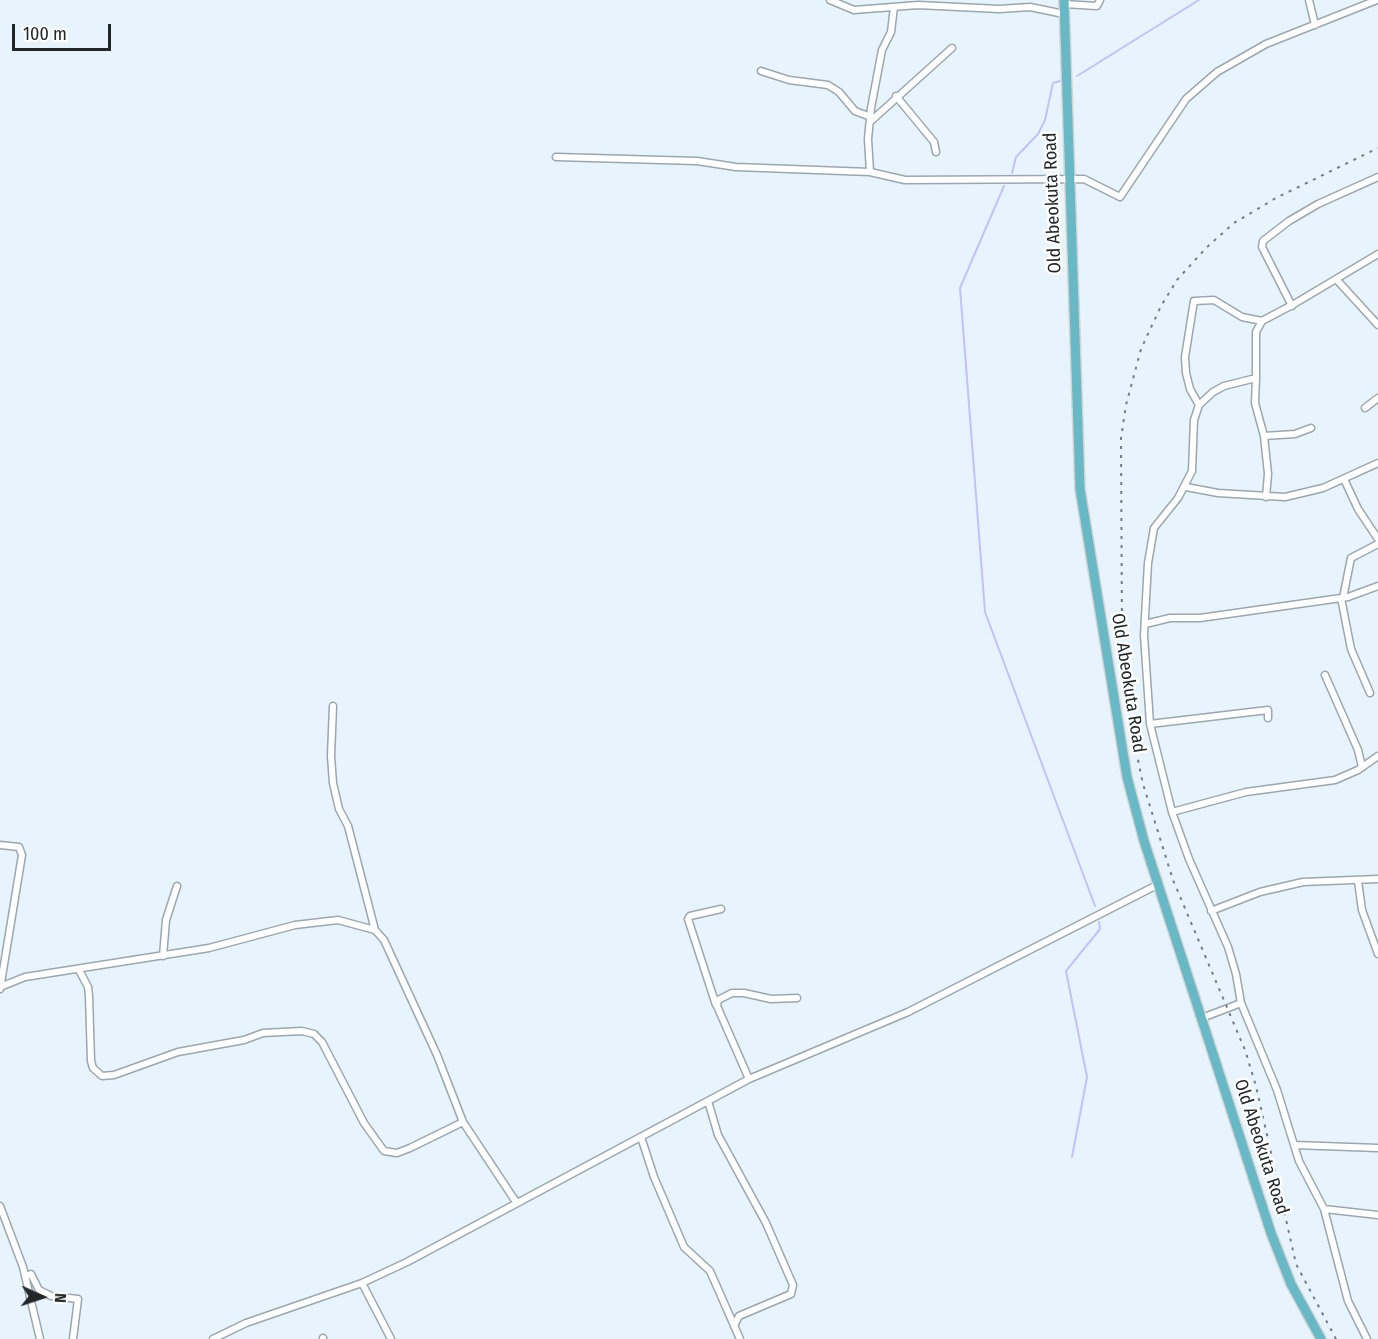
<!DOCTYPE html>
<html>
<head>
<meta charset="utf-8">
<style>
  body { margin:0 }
  #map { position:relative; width:1378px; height:1339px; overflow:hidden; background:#e7f4fd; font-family:"Fira Sans Condensed",sans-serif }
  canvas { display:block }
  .north { position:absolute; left:12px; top:1267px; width:60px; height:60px; -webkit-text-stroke:4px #fff; paint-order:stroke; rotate:93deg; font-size:16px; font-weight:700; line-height:24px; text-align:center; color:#212629 }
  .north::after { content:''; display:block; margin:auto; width:21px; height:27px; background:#212629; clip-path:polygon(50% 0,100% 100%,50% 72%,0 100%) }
  .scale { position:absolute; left:12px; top:24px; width:99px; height:27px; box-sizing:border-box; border:3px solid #212629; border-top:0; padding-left:8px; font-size:18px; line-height:21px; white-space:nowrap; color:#212629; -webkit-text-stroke:4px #fff; paint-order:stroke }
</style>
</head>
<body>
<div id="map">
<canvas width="1378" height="1339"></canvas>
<div class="north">N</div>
<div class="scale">100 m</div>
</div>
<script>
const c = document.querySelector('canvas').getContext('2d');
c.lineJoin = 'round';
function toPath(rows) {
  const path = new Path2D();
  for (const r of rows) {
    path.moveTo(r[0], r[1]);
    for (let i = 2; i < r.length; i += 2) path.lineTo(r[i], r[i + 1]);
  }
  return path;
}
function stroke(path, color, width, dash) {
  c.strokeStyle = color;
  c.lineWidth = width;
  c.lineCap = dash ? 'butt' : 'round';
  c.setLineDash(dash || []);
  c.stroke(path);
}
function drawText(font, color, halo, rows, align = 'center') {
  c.font = font + ' "Fira Sans Condensed",sans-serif';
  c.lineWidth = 5;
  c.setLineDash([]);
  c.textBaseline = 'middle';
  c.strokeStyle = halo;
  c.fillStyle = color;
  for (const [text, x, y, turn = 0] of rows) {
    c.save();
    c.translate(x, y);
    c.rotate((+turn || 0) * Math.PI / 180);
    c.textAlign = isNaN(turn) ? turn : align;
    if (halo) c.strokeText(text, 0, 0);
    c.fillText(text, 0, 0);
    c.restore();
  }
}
const stream = toPath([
  [1077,76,1199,0],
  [1012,173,1016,157,1038,134,1045,120,1053,83,1060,81],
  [1004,186,960,288,985,612,1095,906],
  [1072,1157,1087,1077,1066,971,1100,929,1099,922]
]);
const minor = toPath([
  [830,0,854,10,918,5,999,9,1030,7,1064,14],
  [1309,0,1315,25],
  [1064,4,1097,6,1100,0],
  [761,71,789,80,828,85,839,92,855,111,871,117],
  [896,96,934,142,936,152],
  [871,121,952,48],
  [556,157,697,161,736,167,870,172,905,180,1084,179,1120,197,1186,99,1217,72,1266,44,1377,0],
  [870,172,868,139,871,108,882,50,891,32,894,7],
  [1378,254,1294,304,1262,321,1256,332,1256,378,1224,386,1213,392,1199,405,1194,420,1192,471,1178,498,1154,528,1148,563,1144,635,1150,724,1172,812,1189,859,1228,947,1236,974,1241,1003,1277,1090,1299,1161,1324,1209,1378,1215],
  [1336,279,1378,325],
  [1292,306,1262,247,1263,241,1289,221,1318,204,1378,177],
  [1256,378,1255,403,1264,436,1268,474,1266,497],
  [1199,405,1190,389,1186,373,1185,357,1194,301,1214,300,1242,317,1262,321],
  [1365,408,1378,398],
  [1264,436,1295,434,1311,428],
  [1344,479,1358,509,1378,539],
  [1186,487,1218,493,1285,497,1323,488,1378,463],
  [1341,598,1351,649,1370,693],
  [1343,598,1351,558,1378,544],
  [1145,624,1170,618,1200,618,1348,597,1378,586],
  [1325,675,1358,750,1362,767],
  [333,706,331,756,333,783,339,809,348,826,375,930],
  [1150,724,1268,710,1268,718],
  [1172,812,1246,792,1335,780,1358,770,1378,756],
  [0,845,19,847,22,855,0,989],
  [1358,881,1362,910,1378,954],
  [1211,911,1260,892,1303,882,1378,879],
  [163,956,166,920,177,886],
  [79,970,88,987,89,996,91,1061,93,1068,102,1076,114,1075,178,1052,244,1040,263,1033,302,1031,314,1034,322,1042,364,1123,384,1151,397,1153,410,1148,463,1122],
  [0,987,25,977,209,948,295,925,338,920,375,930,384,940,437,1055,463,1122,516,1202],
  [716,1005,688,919,690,916,721,909],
  [1202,1018,1241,1003],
  [749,1079,717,1006,718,1000,732,993,744,993,771,999,797,998],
  [708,1101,718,1135,766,1223,793,1285,791,1294,739,1316,734,1326],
  [641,1137,654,1177,684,1247,710,1271,740,1339],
  [1294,1145,1378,1148],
  [0,1206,23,1267,40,1339],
  [1324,1209,1348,1301,1367,1339],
  [25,1276,31,1274,39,1290,51,1296,78,1299,73,1339],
  [362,1283,391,1339],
  [323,1338,323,1339],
  [213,1339,246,1323,362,1283,407,1262,749,1079,908,1012,1159,884]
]);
const trunk = toPath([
  [1064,0,1080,489,1127,777,1144,841,1271,1233,1291,1284,1321,1339]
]);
const rail = toPath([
  [1336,1339,1296,1264,1256,1086,1245,1050,1173,880,1143,784,1132,731,1122,635,1121,438,1126,405,1141,349,1161,306,1177,280,1207,247,1234,223,1276,198,1378,148]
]);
const streetNames = [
  ["Old Abeokuta Road",1053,203,-92],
  ["Old Abeokuta Road",1128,683,81],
  ["Old Abeokuta Road",1261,1147,72]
];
stroke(stream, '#c2c2fa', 2);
stroke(minor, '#9ba7af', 9);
stroke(trunk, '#d3d4d4', 12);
stroke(minor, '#fff', 6);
stroke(trunk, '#68b8c6', 9);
stroke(rail, '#747d82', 2, [3, 6]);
drawText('18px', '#212629', '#fff', streetNames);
</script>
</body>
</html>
